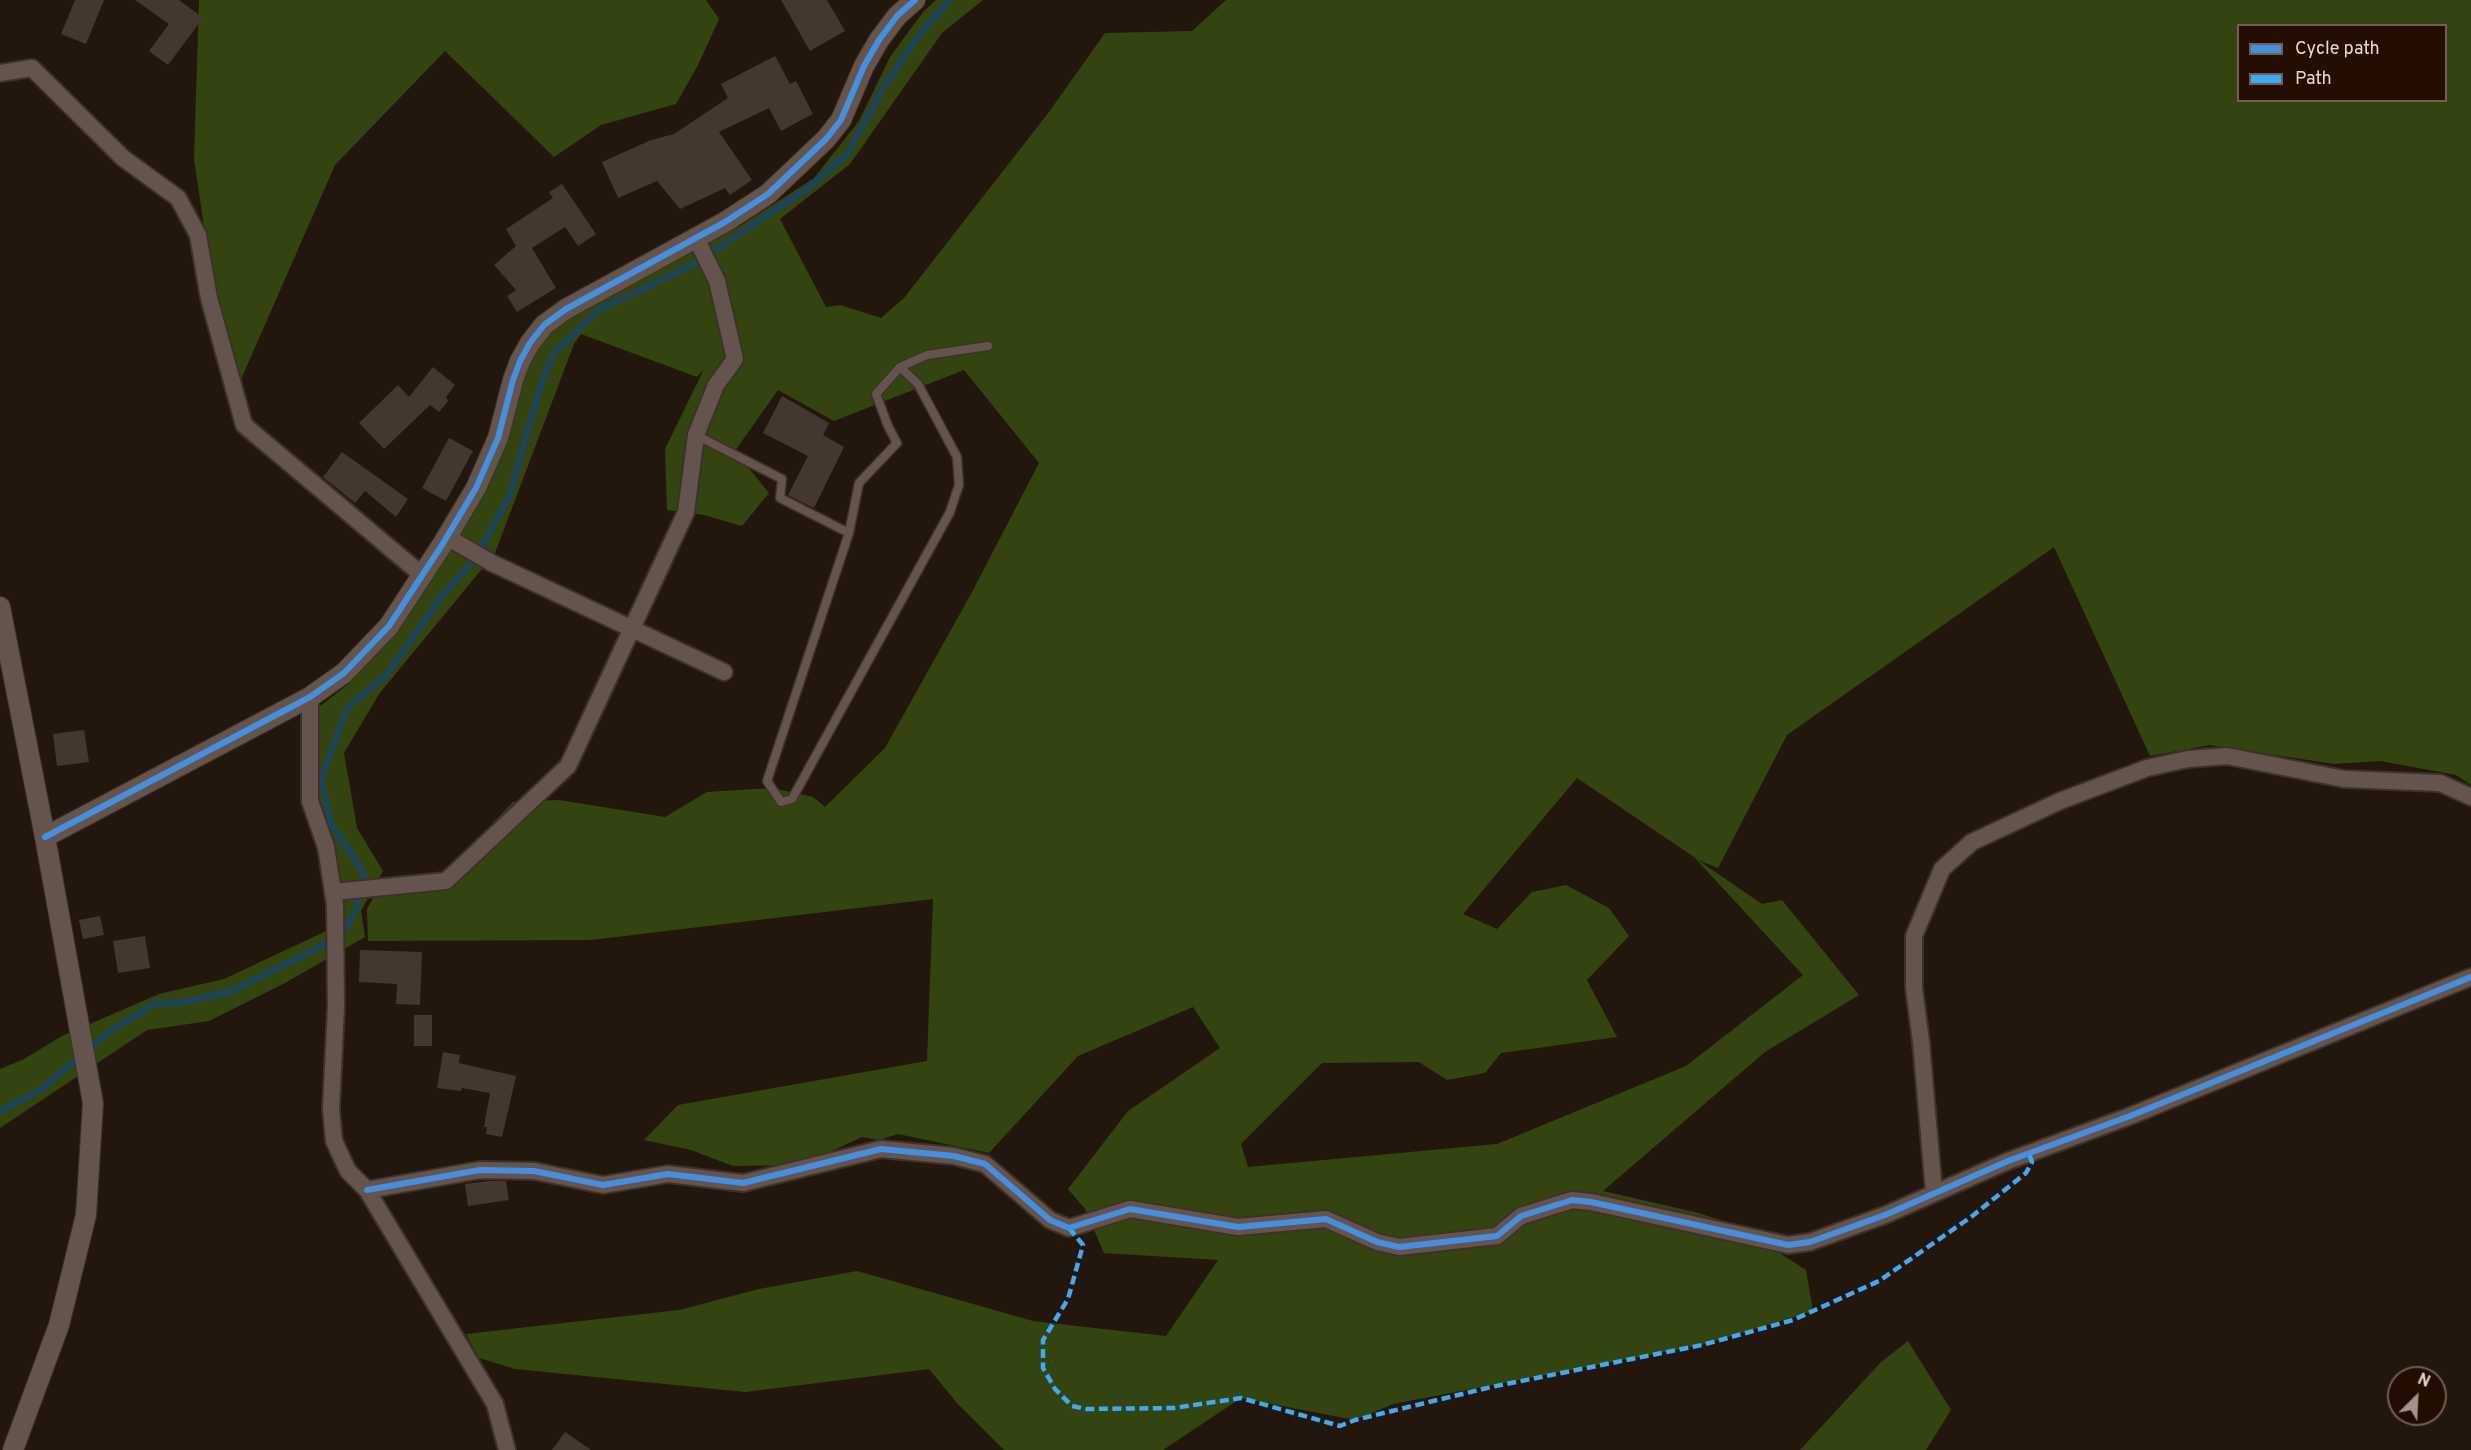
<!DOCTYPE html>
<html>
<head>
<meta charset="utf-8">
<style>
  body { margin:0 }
  #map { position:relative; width:2471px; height:1450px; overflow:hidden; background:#23170d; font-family:Overpass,sans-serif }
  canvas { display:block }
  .legend { position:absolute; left:2237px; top:24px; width:210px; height:78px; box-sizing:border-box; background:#230c00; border:2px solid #725e52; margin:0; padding:8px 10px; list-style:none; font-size:18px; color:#e8d8cc }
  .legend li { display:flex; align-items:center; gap:12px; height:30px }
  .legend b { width:30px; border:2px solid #725e52 }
  .north { position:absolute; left:2387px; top:1366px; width:60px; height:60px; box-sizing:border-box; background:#230c00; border:2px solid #725e52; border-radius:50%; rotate:24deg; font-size:16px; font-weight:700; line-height:24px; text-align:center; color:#e8d8cc }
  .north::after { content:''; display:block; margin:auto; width:21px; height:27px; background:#a39489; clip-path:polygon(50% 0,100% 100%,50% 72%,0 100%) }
</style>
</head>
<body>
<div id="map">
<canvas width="2471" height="1450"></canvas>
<ul class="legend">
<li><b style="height:8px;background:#468fdf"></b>Cycle path</li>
<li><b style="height:8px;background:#3fa9f5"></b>Path</li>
</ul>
<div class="north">N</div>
</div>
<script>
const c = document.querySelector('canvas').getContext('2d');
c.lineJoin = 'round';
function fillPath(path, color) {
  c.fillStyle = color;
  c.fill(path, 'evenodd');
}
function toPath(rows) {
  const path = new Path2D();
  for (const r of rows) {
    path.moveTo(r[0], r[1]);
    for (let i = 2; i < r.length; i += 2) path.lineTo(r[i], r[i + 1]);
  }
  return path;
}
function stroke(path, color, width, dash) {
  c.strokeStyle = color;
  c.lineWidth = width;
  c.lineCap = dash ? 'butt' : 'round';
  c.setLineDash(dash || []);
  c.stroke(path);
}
const green = toPath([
  [199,0,706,0,719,19,698,65,676,104,601,125,554,157,445,51,335,165,235,393,220,336,194,159],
  [936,0,983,0,942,33,850,164,780,219,826,307,840,305,881,318,904,298,1049,112,1105,33,1192,31,1226,0,2471,0,2471,785,2456,775,2380,761,2334,764,2210,745,2150,756,2054,547,1787,735,1718,868,1698,860,1762,904,1782,900,1859,995,1765,1052,1603,1191,1699,1213,1737,1226,1806,1270,1813,1311,1702,1345,1393,1404,1355,1420,1241,1398,1163,1450,1004,1450,957,1403,929,1369,745,1392,515,1369,479,1358,466,1334,679,1310,759,1289,857,1271,1033,1321,1166,1336,1218,1260,1104,1253,1085,1209,1068,1189,1128,1111,1220,1048,1193,1007,1078,1056,989,1153,898,1134,879,1140,862,1137,801,1165,733,1166,691,1150,644,1140,678,1105,927,1061,933,899,591,940,368,941,367,909,382,882,443,875,513,802,559,800,665,817,707,792,772,788,813,797,825,807,885,748,971,594,1039,463,964,370,834,421,778,390,735,451,769,493,742,526,704,515,667,510,665,449,704,369,697,377,581,334,574,344,495,553,379,694,344,753,357,828,383,871,361,911,365,937,285,983,209,1021,147,1030,0,1128,0,1069,24,1059,62,1036,159,994,224,979,324,932,341,911,314,796,319,707,347,685,395,632,423,593,486,492,535,349,549,329,572,314,740,226,814,178,859,121,890,57,923,12],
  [2238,26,2446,26,2446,100,2238,100],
  [1577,778,1694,857,1803,975,1686,1066,1497,1144,1248,1167,1241,1144,1322,1063,1419,1062,1447,1080,1485,1073,1501,1053,1617,1037,1587,980,1629,936,1609,908,1566,885,1532,892,1497,929,1463,914],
  [1908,1341,1951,1410,1926,1450,1800,1450,1880,1363]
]);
const stream = toPath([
  [0,1111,42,1089,106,1034,154,1004,180,1003,232,991,321,946,347,927,362,894,364,874,331,823,321,779,347,708,387,674,441,597,474,560,509,497,539,391,553,354,599,310,698,262,808,188,848,153,885,85,919,35,950,0]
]);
const building = toPath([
  [75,0,104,0,86,44,61,34],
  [135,0,179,0,203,18,168,65,149,51,169,24],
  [781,0,827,0,845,31,810,51],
  [775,56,790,84,796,81,813,114,781,131,769,108,719,132,752,180,730,195,725,188,680,209,657,181,618,198,602,162,651,140,674,134,728,98,721,84],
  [562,184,596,234,578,246,565,227,532,248,556,288,517,312,507,296,516,290,494,265,516,246,506,229,553,198,549,192],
  [433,367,455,385,446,397,448,401,439,412,430,405,384,449,359,423,398,385,409,397],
  [782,396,829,423,823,435,844,447,814,508,788,495,808,456,763,433],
  [449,438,473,451,446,501,422,488],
  [342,452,408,499,396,517,365,491,355,503,323,477],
  [84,730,89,762,57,766,53,734],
  [100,916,104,935,83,939,79,920],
  [145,936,150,968,118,973,113,941],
  [360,950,422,952,420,1005,396,1004,397,984,359,982],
  [414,1015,432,1015,432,1046,414,1046],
  [443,1052,460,1055,459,1063,516,1076,502,1137,486,1134,487,1127,484,1127,490,1093,462,1088,461,1091,437,1088],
  [489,1181,506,1181,509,1200,468,1206,465,1184],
  [565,1432,591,1450,552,1450]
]);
const service = toPath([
  [696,435,782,479,780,498,849,533,859,483,897,443,888,426,876,394,900,367,927,355,988,346],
  [849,533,767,781,781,802,792,799,950,512,959,485,957,457,918,384,900,367]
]);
const minor = toPath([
  [0,73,32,68,123,158,178,198,198,235,209,298,244,425,422,575],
  [447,537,492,563,724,672],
  [310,697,310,801,326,847,335,905,336,1007,331,1109,334,1141,348,1171,367,1190,495,1404,507,1450],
  [333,892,446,881,568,766,686,512,696,435,716,385,735,359,717,281,696,238],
  [367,1190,480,1170,534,1171,603,1185,668,1174,743,1183,881,1149,954,1156,985,1164,1050,1220,1069,1228,1130,1209,1238,1227,1326,1219,1377,1242,1399,1247,1497,1236,1521,1216,1572,1200,1591,1202,1788,1245,1810,1242,1885,1215,2008,1161,2130,1116,2471,977],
  [1934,1192,1921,1042,1914,988,1914,936,1942,869,1972,842,2060,801,2147,768,2188,759,2227,756,2344,779,2440,783,2471,797]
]);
const tertiary = toPath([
  [0,607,45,837,93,1103,86,1215,59,1325,13,1450],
  [45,837,310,697,344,673,389,626,442,545,476,488,498,438,513,380,520,361,530,343,544,325,566,309,725,222,768,194,826,139,841,120,864,66,879,40,897,16,915,0]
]);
const quiet = toPath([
  [1069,1228,1083,1245,1068,1299,1043,1340,1043,1368,1055,1389,1072,1406,1086,1409,1174,1408,1241,1398,1340,1426,1355,1420,1491,1387,1702,1345,1793,1320,1879,1281,1971,1217,2026,1173,2032,1162,2029,1154]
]);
const cycleway = toPath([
  [45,837,310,697,344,673,389,626,442,545,476,488,498,438,513,380,520,361,530,343,544,325,566,309,725,222,768,194,826,139,841,120,864,66,879,40,897,16,915,0],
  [367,1190,480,1170,534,1171,603,1185,668,1174,743,1183,881,1149,954,1156,985,1164,1050,1220,1069,1228,1130,1209,1238,1227,1326,1219,1377,1242,1399,1247,1497,1236,1521,1216,1572,1200,1591,1202,1788,1245,1810,1242,1885,1215,2008,1161,2130,1116,2471,977]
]);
fillPath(green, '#344411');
stroke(stream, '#1c445a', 6);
fillPath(building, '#433730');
stroke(service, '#3d3229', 11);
stroke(minor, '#3d3229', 20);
stroke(tertiary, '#3d3229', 22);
stroke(service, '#65544e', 8);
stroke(minor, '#65544e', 16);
stroke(tertiary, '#65544e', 20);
stroke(quiet, '#3fa9f5', 4.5, [9, 4.5]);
stroke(cycleway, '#468fdf', 6);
</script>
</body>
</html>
